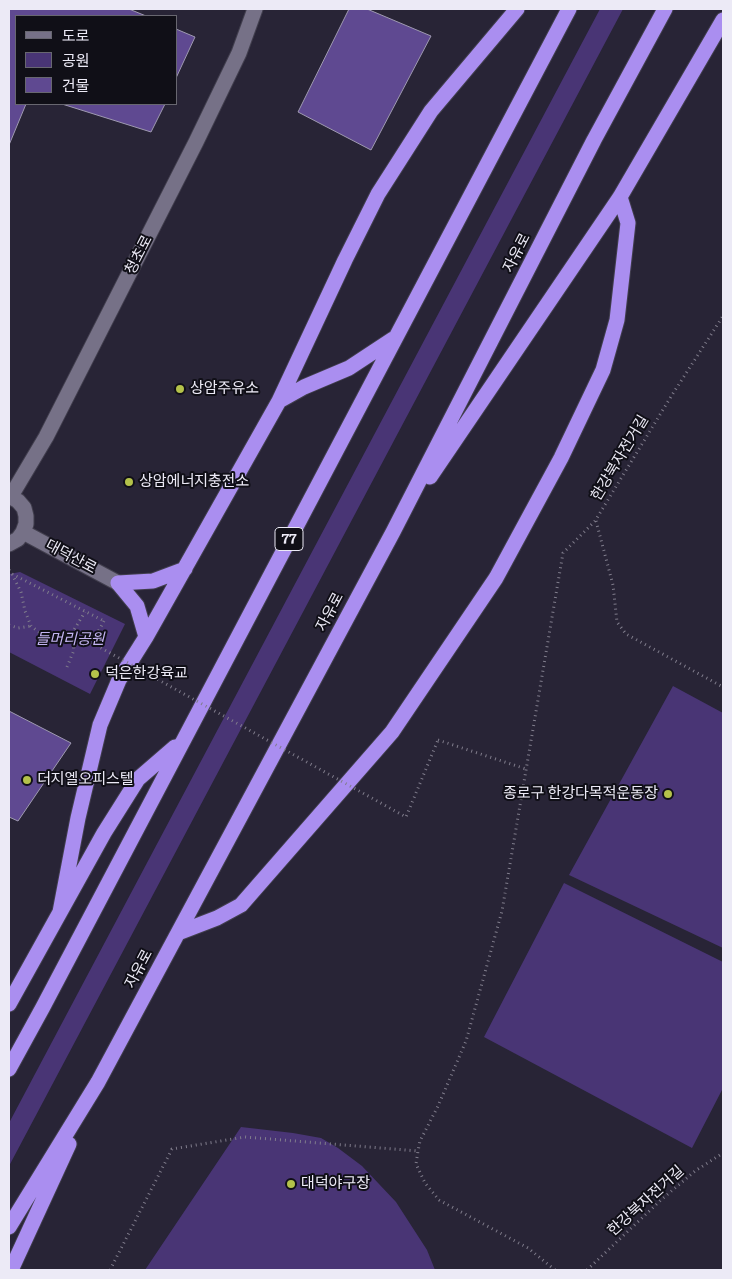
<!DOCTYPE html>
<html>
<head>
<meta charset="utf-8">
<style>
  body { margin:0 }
  #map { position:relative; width:732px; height:1279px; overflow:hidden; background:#282436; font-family:Literata,"Noto Sans KR",serif }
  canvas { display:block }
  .frame { position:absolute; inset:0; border:10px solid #eceaf6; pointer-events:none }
  .legend { position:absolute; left:15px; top:15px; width:162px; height:90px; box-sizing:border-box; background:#100f17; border:1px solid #686770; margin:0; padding:6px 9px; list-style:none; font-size:15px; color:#eceaf6 }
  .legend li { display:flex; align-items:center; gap:10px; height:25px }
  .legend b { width:25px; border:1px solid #686770 }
</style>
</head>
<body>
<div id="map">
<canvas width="732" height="1279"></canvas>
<div class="frame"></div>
<ul class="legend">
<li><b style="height:6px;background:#767187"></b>도로</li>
<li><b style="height:14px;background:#493575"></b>공원</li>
<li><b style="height:14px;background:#5f4991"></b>건물</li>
</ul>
</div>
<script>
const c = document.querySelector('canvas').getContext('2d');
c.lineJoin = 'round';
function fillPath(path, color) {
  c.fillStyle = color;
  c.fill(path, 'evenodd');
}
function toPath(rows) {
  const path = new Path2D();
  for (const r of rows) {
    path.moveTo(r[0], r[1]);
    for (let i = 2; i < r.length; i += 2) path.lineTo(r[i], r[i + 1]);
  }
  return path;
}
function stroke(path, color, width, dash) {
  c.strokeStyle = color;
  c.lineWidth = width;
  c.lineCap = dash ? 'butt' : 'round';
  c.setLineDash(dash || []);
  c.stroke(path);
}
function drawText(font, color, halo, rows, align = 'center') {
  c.font = font + ' Literata,"Noto Sans KR",serif';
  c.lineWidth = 4;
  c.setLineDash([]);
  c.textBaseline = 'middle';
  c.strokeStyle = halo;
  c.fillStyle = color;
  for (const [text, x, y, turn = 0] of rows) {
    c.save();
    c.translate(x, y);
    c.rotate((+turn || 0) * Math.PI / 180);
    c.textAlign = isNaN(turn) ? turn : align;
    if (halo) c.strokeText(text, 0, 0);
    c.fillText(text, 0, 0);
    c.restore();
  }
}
const green = toPath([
  [600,9,623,9,9,1166,9,1123],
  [20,572,125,624,90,694,9,652,9,574],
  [673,686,723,713,723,948,569,875],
  [564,883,723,962,723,1088,692,1148,484,1037],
  [241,1127,293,1133,321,1138,338,1148,362,1166,396,1202,427,1250,435,1270,145,1270]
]);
const building = toPath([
  [9,9,129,9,146,16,16,16,16,104,26,104,9,145,9,9],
  [349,9,367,9,431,36,371,150,298,112,349,9],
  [176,29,195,37,176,78,176,29],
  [62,104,165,104,151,132,62,104],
  [9,711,71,743,18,821,9,817,9,711]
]);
const path = toPath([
  [596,521,613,585,617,622,626,634,723,687],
  [9,570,12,574,104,621],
  [12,574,21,592,25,611,31,626,40,633,58,638,72,633],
  [9,625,18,628,31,626],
  [67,667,74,650,72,633,85,612],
  [438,740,526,769],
  [110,1270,172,1149,245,1137,418,1151],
  [555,1270,528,1248,439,1200,425,1183,416,1164,418,1151,420,1141,438,1106,466,1041,502,911,563,553,595,521,672,395,723,316],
  [587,1270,661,1200,695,1171,723,1153]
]);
const minor = toPath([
  [9,496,18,501,24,508,26,516,26,524,23,532,18,539,9,544],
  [11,496,46,437,196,142,239,53,255,9],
  [23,532,118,583]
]);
const highway = toPath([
  [279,401,304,387,349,368,393,339],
  [430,477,620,197,723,20],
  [118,583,153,581,185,569],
  [118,583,137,606,146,637],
  [60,912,78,818,100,725,119,680,146,637,279,401,345,260,378,194,431,111,517,9],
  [178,933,217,918,241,905,392,732,496,578,561,458,603,370,617,320,628,223,620,197],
  [9,1004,104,833,138,779,175,747],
  [9,1069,43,1007,569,9],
  [9,1227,98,1082,393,532,594,140,665,9],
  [11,1270,69,1144]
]);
const pathBridge = toPath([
  [104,621,92,643,406,817,438,740]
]);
const markers = [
  [180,389,5,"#b4c24a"],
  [129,482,5,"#b4c24a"],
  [95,674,5,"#b4c24a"],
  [27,780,5,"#b4c24a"],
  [668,794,5,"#b4c24a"],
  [291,1184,5,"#b4c24a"]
];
const shields = [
  [289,539,28]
];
const shieldNames = [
  ["77",289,539]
];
const streetNames = [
  ["자유로",517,253,-63],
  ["청초로",139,255,-63],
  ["한강북자전거길",620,458,-59],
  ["대덕산로",71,557,28],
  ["자유로",330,612,-62],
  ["자유로",139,969,-62],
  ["한강북자전거길",646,1201,-42]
];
const poiNames = [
  ["상암주유소",190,389],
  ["상암에너지충전소",139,482],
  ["덕은한강육교",105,674],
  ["더지엘오피스텔",37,780],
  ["종로구 한강다목적운동장",658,794,"right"],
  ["대덕야구장",301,1184]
];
const parkNames = [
  ["들머리공원",70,640]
];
fillPath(green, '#493575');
fillPath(building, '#5f4991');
stroke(building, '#9f9ab1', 1);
stroke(minor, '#413e4d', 17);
stroke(highway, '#413e4d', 17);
stroke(path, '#807d8c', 3, [1, 4]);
stroke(minor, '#767187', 15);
stroke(highway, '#aa8ef0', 15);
stroke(pathBridge, '#807d8c', 3, [1, 4]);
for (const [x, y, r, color] of markers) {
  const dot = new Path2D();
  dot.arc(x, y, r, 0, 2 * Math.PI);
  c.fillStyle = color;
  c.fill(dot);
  stroke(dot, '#100f17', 2);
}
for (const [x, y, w] of shields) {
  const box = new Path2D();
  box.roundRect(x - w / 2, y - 11.5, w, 23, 4);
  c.fillStyle = '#100f17';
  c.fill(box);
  stroke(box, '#eceaf6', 1);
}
drawText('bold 14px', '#eceaf6', null, shieldNames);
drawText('15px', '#eceaf6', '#100f17', streetNames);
drawText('15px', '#eceaf6', '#100f17', poiNames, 'left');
drawText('italic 15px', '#c3b4f1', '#100f17', parkNames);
</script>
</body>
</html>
